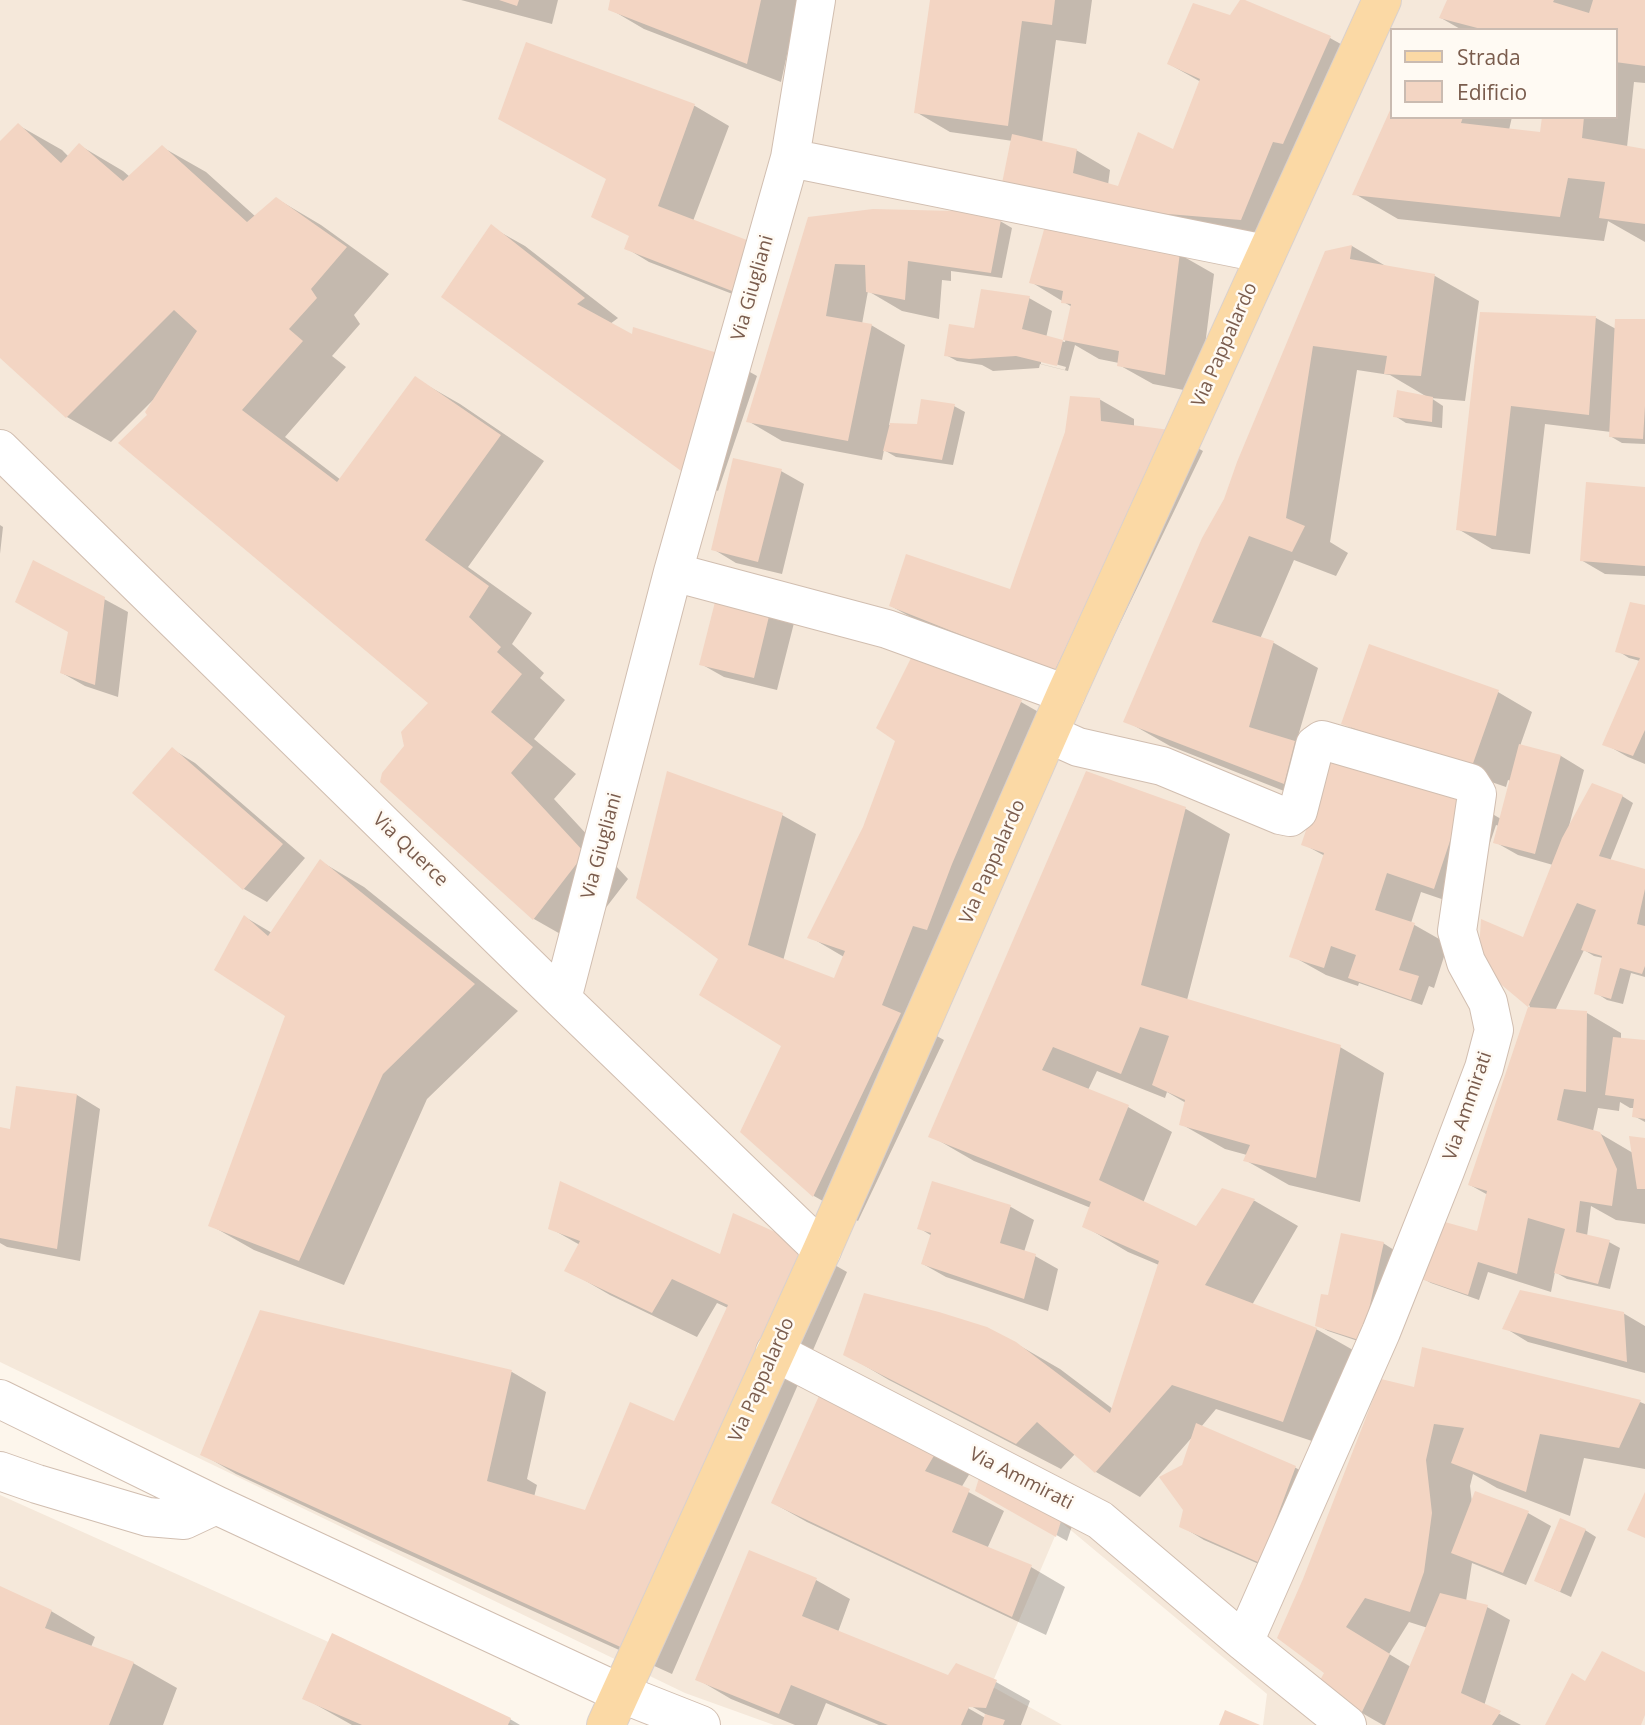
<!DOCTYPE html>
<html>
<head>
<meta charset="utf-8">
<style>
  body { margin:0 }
  #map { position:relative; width:1645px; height:1725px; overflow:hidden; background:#fdf6ec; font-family:"Open Sans",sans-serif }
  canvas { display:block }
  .legend { position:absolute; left:1390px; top:28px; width:228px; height:91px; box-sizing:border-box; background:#fffaf3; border:2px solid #cabbb1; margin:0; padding:9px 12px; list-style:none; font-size:21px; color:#7a5c4d }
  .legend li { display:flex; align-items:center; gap:14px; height:35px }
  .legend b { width:35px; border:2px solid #cabbb1 }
</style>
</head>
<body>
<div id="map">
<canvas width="1645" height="1725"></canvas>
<ul class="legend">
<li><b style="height:9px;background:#fbd9a5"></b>Strada</li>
<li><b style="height:19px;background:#f3d5c3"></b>Edificio</li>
</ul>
</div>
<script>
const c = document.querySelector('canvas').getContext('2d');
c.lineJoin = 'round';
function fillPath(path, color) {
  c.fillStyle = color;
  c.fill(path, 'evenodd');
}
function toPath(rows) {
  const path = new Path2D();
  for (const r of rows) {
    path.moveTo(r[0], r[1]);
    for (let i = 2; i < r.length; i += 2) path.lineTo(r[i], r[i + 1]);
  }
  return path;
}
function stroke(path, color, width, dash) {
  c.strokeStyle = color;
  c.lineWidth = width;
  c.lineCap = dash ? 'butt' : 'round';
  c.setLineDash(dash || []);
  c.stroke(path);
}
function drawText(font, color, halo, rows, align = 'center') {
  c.font = font + ' "Open Sans",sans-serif';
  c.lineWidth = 5;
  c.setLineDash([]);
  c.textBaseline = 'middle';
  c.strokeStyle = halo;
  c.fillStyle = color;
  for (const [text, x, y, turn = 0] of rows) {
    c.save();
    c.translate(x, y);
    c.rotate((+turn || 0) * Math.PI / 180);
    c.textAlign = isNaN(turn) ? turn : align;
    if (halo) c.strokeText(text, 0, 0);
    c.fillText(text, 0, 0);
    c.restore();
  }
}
const residential = toPath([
  [0,0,1645,0,1645,1725,1263,1725,1267,1694,1061,1522,991,1686,1062,1725,774,1725,685,1693,0,1362],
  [1391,30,1615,30,1615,117,1391,117],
  [0,1495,514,1725,0,1725]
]);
const shadow = toPath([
  [461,0,558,0,552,24],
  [612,0,799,0,781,82,644,29,610,9],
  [932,0,1092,0,1086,44,1056,40,1042,143,1076,150,1110,170,1108,185,1119,189,1174,152,1201,82,1169,64,1231,17,1330,38,1364,57,1275,239,1178,231,1013,141,950,132,916,112],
  [1449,0,1645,0,1645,83,1634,82,1627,147,1645,151,1645,242,1608,221,1604,241,1398,219,1355,194,1391,112,1391,117,1512,117,1509,130,1542,134,1544,117,1615,117,1615,30,1462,30,1441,18],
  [528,44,695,106,729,126,693,221,756,303,649,262,626,248,631,236,608,180],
  [18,125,62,150,69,157,79,145,123,171,130,177,162,147,206,172,256,217,277,199,321,225,389,274,354,315,360,324,332,356,346,367,285,437,341,480,416,379,460,404,544,461,468,567,532,613,512,644,544,673,540,678,565,700,534,739,576,774,554,799,628,879,578,944,534,919,406,747,431,703,150,415,153,400,111,442,67,417,0,356,0,144],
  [809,218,1000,221,1012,228,1002,278,951,271,951,281,942,280,939,319,902,311,868,291,862,324,871,325,905,345,889,425,918,426,954,406,965,412,953,465,896,457,884,450,882,460,782,441,748,421],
  [491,227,525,246,618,318,610,324,633,336,723,357,757,376,718,491,685,472],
  [1352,246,1389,268,1435,276,1479,301,1465,401,1431,398,1443,406,1442,428,1406,423,1395,416,1429,398,1390,375,1357,370,1330,542,1348,553,1336,576,1294,560,1260,639,1274,643,1318,668,1296,743,1465,798,1501,819,1511,781,1508,780,1506,787,1378,743,1343,723,1498,692,1532,712,1520,746,1561,756,1584,770,1569,826,1622,796,1633,803,1610,861,1645,871,1645,977,1631,973,1623,1004,1607,1000,1596,993,1603,958,1594,956,1584,950,1555,1011,1587,1013,1621,1033,1621,1039,1645,1042,1645,1122,1634,1116,1635,1108,1630,1108,1620,1102,1619,1111,1598,1108,1593,1131,1599,1133,1633,1153,1645,1140,1645,1224,1616,1220,1591,1206,1587,1236,1609,1242,1620,1248,1610,1289,1567,1279,1555,1272,1551,1292,1488,1272,1479,1300,1431,1283,1420,1277,1478,1233,1488,1195,1470,1185,1530,1006,1498,980,1524,939,1553,865,1518,855,1495,842,1499,826,1496,825,1468,908,1421,892,1411,923,1448,944,1434,988,1429,986,1422,1005,1359,983,1358,986,1326,975,1292,956,1325,856,1303,844,1317,804,1170,746,1126,721,1226,500,1326,252],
  [1179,254,1214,274,1199,393,1153,384,1119,365,1119,363,1099,359,1075,345,1068,371,1040,364,1039,368,993,371,982,365,957,361,946,355,976,330,1029,298,1052,311,1046,338,1065,342,1072,307,1031,282],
  [1041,360,1066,367,1065,370,1041,364],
  [1481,314,1596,318,1616,329,1645,321,1645,444,1622,443,1610,436,1611,432,1545,424,1530,554,1492,549,1458,529],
  [1099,399,1134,419,1134,427,1169,432,1203,451,1088,690,925,625,891,606,1012,591],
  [781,471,804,484,782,574,736,563,713,549],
  [1645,489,1645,576,1605,574,1581,560],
  [0,525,3,527,0,554],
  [718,596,794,623,777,690,724,677,701,664],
  [104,599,128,612,118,697,85,686,62,673,70,631],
  [1645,607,1645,764,1628,757,1605,744,1640,661,1629,658,1618,651],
  [916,652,1021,702,1065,727,926,1030,944,1040,858,1221,814,1196,742,1132,783,1045,720,958,782,815,816,834,783,961,835,981,844,957,810,937,864,827,897,740],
  [172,749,195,763,305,858,267,902,244,889],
  [1087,774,1186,809,1230,834,1187,1000,1340,1047,1384,1073,1360,1202,1289,1185,1245,1160,1247,1155,1225,1149,1181,1124,1186,1103,1167,1092,1165,1098,1097,1071,1088,1090,1128,1107,1172,1132,1143,1203,1197,1229,1222,1190,1255,1201,1298,1226,1252,1305,1316,1329,1360,1354,1327,1446,1216,1409,1201,1427,1296,1468,1319,1481,1284,1575,1204,1540,1181,1526,1185,1510,1184,1466,1194,1435,1140,1497,1096,1472,1075,1454,1061,1469,889,1380,845,1354,1015,1343,1060,1369,1113,1409,1159,1265,1128,1252,1084,1226,1091,1208,974,1161,931,1136],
  [320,861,364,887,518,1011,427,1099,344,1285,254,1250,210,1225,287,1015,245,917,272,933],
  [17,1088,77,1095,100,1109,80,1261,7,1247,0,1243,0,1129,12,1131],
  [933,1183,1011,1207,1034,1220,1024,1252,1035,1256,1058,1269,1048,1311,946,1277,923,1264,932,1236,919,1228],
  [550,1228,721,1256,803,1247,847,1272,672,1674,370,1537,236,1474,202,1454,261,1312,512,1372,546,1392,527,1479,537,1485,534,1497,586,1512,675,1423,728,1308,717,1303,697,1337,610,1295,567,1270,580,1245],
  [1383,1243,1394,1250,1373,1346,1328,1331,1317,1325,1329,1297],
  [1623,1313,1645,1326,1645,1373,1528,1342,1505,1328],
  [824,1389,976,1463,961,1488,1004,1511,987,1549,1031,1567,1065,1587,1046,1635,807,1522,773,1503],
  [1416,1389,1640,1402,1645,1404,1645,1469,1584,1458,1570,1516,1497,1488,1473,1474,1470,1486,1472,1503,1528,1513,1551,1526,1526,1585,1472,1563,1466,1601,1487,1607,1510,1620,1484,1706,1521,1725,1383,1725,1362,1713,1320,1683,1327,1673],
  [1409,1622,1428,1628,1411,1667,1389,1654],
  [977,1490,1075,1517,1067,1541],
  [1585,1530,1596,1537,1571,1597,1536,1581],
  [816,1580,850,1599,838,1632,949,1677,957,1666,996,1682,1030,1701,1021,1725,879,1725,826,1703,817,1725,795,1725,731,1699,697,1679],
  [962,1701,987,1715,987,1719,961,1704],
  [0,1588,51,1611,95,1637,91,1647,133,1663,177,1688,163,1725,0,1725],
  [304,1698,510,1719,520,1725,352,1725]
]);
const building = toPath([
  [499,0,519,0,517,6],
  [610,0,761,0,747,64,608,10],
  [930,0,1055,0,1052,25,1022,21,1008,126,914,113],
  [1240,0,1245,0,1331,36,1283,144,1273,142,1241,220,1143,212,1000,193,1012,134,1077,149,1073,173,1118,186,1138,132,1173,149,1200,79,1167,64,1193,3,1230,15],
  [1447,0,1554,0,1553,2,1589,13,1593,0,1645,0,1645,66,1615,62,1615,30,1485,30,1439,18],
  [526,42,695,104,658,206,752,242,732,291,624,249,629,236,591,217,606,179,498,119],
  [1391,108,1391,117,1463,117,1461,123,1540,132,1542,117,1584,117,1582,138,1645,149,1645,224,1599,218,1605,182,1568,178,1560,217,1352,195],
  [18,123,61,163,79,143,123,181,162,145,247,222,276,197,347,247,311,289,317,298,289,329,303,341,242,410,337,482,415,376,501,435,425,540,489,586,469,617,501,647,497,652,522,674,491,712,533,747,511,773,585,853,533,920,380,782,382,773,404,746,401,732,428,703,118,443,147,415,145,412,197,331,174,310,66,418,0,358,0,141],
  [873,209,955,211,1001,220,991,273,908,261,905,300,866,292,865,265,835,264,826,316,872,324,848,441,746,422,808,217],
  [491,224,585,298,577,304,632,334,633,327,724,355,684,473,441,297],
  [1045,226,1180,252,1165,375,1117,366,1119,351,1063,340,1071,304,1061,303,1063,291,1029,283],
  [1352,245,1350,259,1435,274,1421,376,1384,374,1387,356,1313,346,1286,518,1305,526,1292,552,1249,536,1212,622,1274,641,1249,727,1295,741,1284,784,1123,722,1202,538,1224,499,1237,462,1325,251],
  [981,289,1030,296,1022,329,1063,340,1057,366,1016,356,969,359,944,356,949,324,974,328],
  [1480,312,1596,316,1589,415,1511,406,1496,536,1456,530],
  [1615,319,1645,319,1645,406,1643,439,1609,437],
  [1397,390,1433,397,1432,422,1393,417],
  [1070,396,1100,398,1101,421,1170,430,1054,672,889,606,906,554,1010,589,1065,432],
  [921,399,955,404,942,460,883,451,890,423,917,424],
  [733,458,782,469,758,562,711,550],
  [1586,482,1645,487,1645,566,1580,561],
  [33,560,105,597,95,685,60,673,68,632,15,602],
  [717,594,771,608,754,678,699,665],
  [1630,602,1645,605,1645,730,1633,756,1602,745,1640,658,1615,652],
  [1369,644,1499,690,1471,769,1341,724],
  [915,650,1022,700,952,864,927,930,913,926,882,1005,901,1013,813,1197,740,1132,781,1046,699,995,718,959,636,898,667,771,783,813,748,945,834,978,845,951,807,938,863,827,895,741,876,728],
  [1519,744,1561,755,1535,854,1493,843],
  [172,747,283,844,243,890,132,793],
  [1333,751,1465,796,1434,889,1387,873,1375,910,1415,923,1399,970,1419,976,1411,1000,1348,978,1356,955,1331,946,1324,968,1289,957,1324,853,1301,845],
  [1086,771,1186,807,1141,985,1341,1045,1316,1178,1243,1161,1250,1145,1179,1125,1185,1100,1152,1085,1169,1036,1140,1027,1121,1074,1053,1047,1042,1070,1129,1105,1099,1180,1196,1226,1222,1188,1255,1199,1205,1285,1317,1328,1283,1422,1172,1385,1095,1473,1037,1422,1016,1444,843,1355,864,1293,939,1312,987,1327,1016,1342,1110,1413,1159,1261,1082,1227,1091,1202,928,1137],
  [1592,783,1623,795,1599,856,1645,869,1645,889,1637,924,1645,926,1645,966,1642,974,1620,968,1611,999,1594,994,1602,956,1581,950,1596,910,1577,903,1528,1007,1497,981,1479,950,1481,919,1523,937,1562,838],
  [320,859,475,984,383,1074,299,1261,208,1226,285,1016,214,970,244,915,268,936],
  [1528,1007,1587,1011,1586,1092,1564,1089,1557,1120,1600,1132,1617,1169,1612,1206,1580,1201,1576,1232,1610,1240,1598,1284,1554,1273,1565,1229,1528,1218,1517,1274,1478,1262,1468,1295,1418,1278,1445,1222,1477,1231,1487,1191,1468,1185],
  [1613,1037,1645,1040,1645,1119,1632,1117,1634,1099,1605,1095],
  [16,1086,77,1094,57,1249,0,1238,0,1127,10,1129],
  [1629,1136,1645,1138,1645,1189,1637,1189],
  [560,1181,720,1254,733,1213,804,1245,627,1650,200,1455,260,1310,512,1370,487,1481,585,1510,630,1402,674,1421,728,1305,672,1279,652,1313,564,1271,580,1241,548,1229],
  [932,1181,1011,1205,1000,1243,1036,1254,1024,1299,921,1264,931,1233,917,1229],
  [1341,1233,1384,1242,1362,1341,1315,1326,1321,1294,1328,1295],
  [1520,1290,1624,1312,1627,1362,1502,1329],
  [1422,1347,1641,1400,1619,1448,1540,1434,1526,1492,1451,1463,1464,1428,1434,1424,1426,1460,1432,1513,1424,1572,1410,1612,1365,1598,1346,1627,1390,1654,1361,1714,1318,1684,1324,1673,1277,1638,1303,1579,1381,1379,1414,1387],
  [823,1387,942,1442,925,1471,970,1489,952,1532,1032,1565,1012,1617,771,1503],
  [1196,1423,1296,1466,1260,1563,1179,1527,1183,1510,1159,1477,1182,1465],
  [984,1462,1065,1509,1056,1537,975,1491],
  [1475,1491,1529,1511,1503,1573,1451,1553],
  [1645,1492,1645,1538,1627,1530],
  [1560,1518,1586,1529,1560,1592,1534,1581],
  [749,1550,817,1578,802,1616,948,1675,956,1663,997,1680,986,1708,969,1707,961,1725,888,1725,791,1685,779,1714,695,1680],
  [0,1586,52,1610,45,1628,134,1662,109,1725,0,1725],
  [1440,1593,1488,1605,1461,1693,1501,1711,1492,1725,1385,1725],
  [332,1633,511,1718,508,1725,362,1725,302,1699],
  [1602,1651,1645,1672,1645,1715,1641,1725,1545,1725,1572,1673,1585,1681],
  [1225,1710,1260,1725,1219,1725],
  [985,1714,1005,1720,1003,1725,982,1725]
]);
const minor = toPath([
  [790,158,1266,254],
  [0,449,562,999,822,1250],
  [673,572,887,629,1066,694],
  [1049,734,1078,747,1162,766,1280,815,1290,817,1298,811,1315,745,1322,740,1470,783,1477,794,1457,931,1466,962,1488,1002,1494,1030,1484,1068,1445,1171,1381,1332,1244,1642],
  [562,999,673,572,790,158,816,0],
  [775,1352,1100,1520,1244,1642,1347,1725],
  [0,1399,216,1505,620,1693,701,1725],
  [0,1471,37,1484,148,1517,184,1520,216,1505]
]);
const major = toPath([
  [606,1725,822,1250,1066,694,1382,0]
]);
const streetNames = [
  ["Via Giugliani",753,288,-74],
  ["Via Pappalardo",1225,345,-66],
  ["Via Giugliani",602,846,-75],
  ["Via Querce",410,850,44],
  ["Via Pappalardo",993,862,-66],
  ["Via Ammirati",1468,1106,-71],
  ["Via Pappalardo",762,1380,-66],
  ["Via Ammirati",1021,1479,27]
];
fillPath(residential, '#f5e8da');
fillPath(shadow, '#0003');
fillPath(building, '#f3d5c3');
stroke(minor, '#d1beb0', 40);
stroke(major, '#dad1cd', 40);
stroke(minor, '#fff', 38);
stroke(major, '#fbd9a5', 38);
drawText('19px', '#7a5c4d', '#fffaf3', streetNames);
</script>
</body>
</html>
